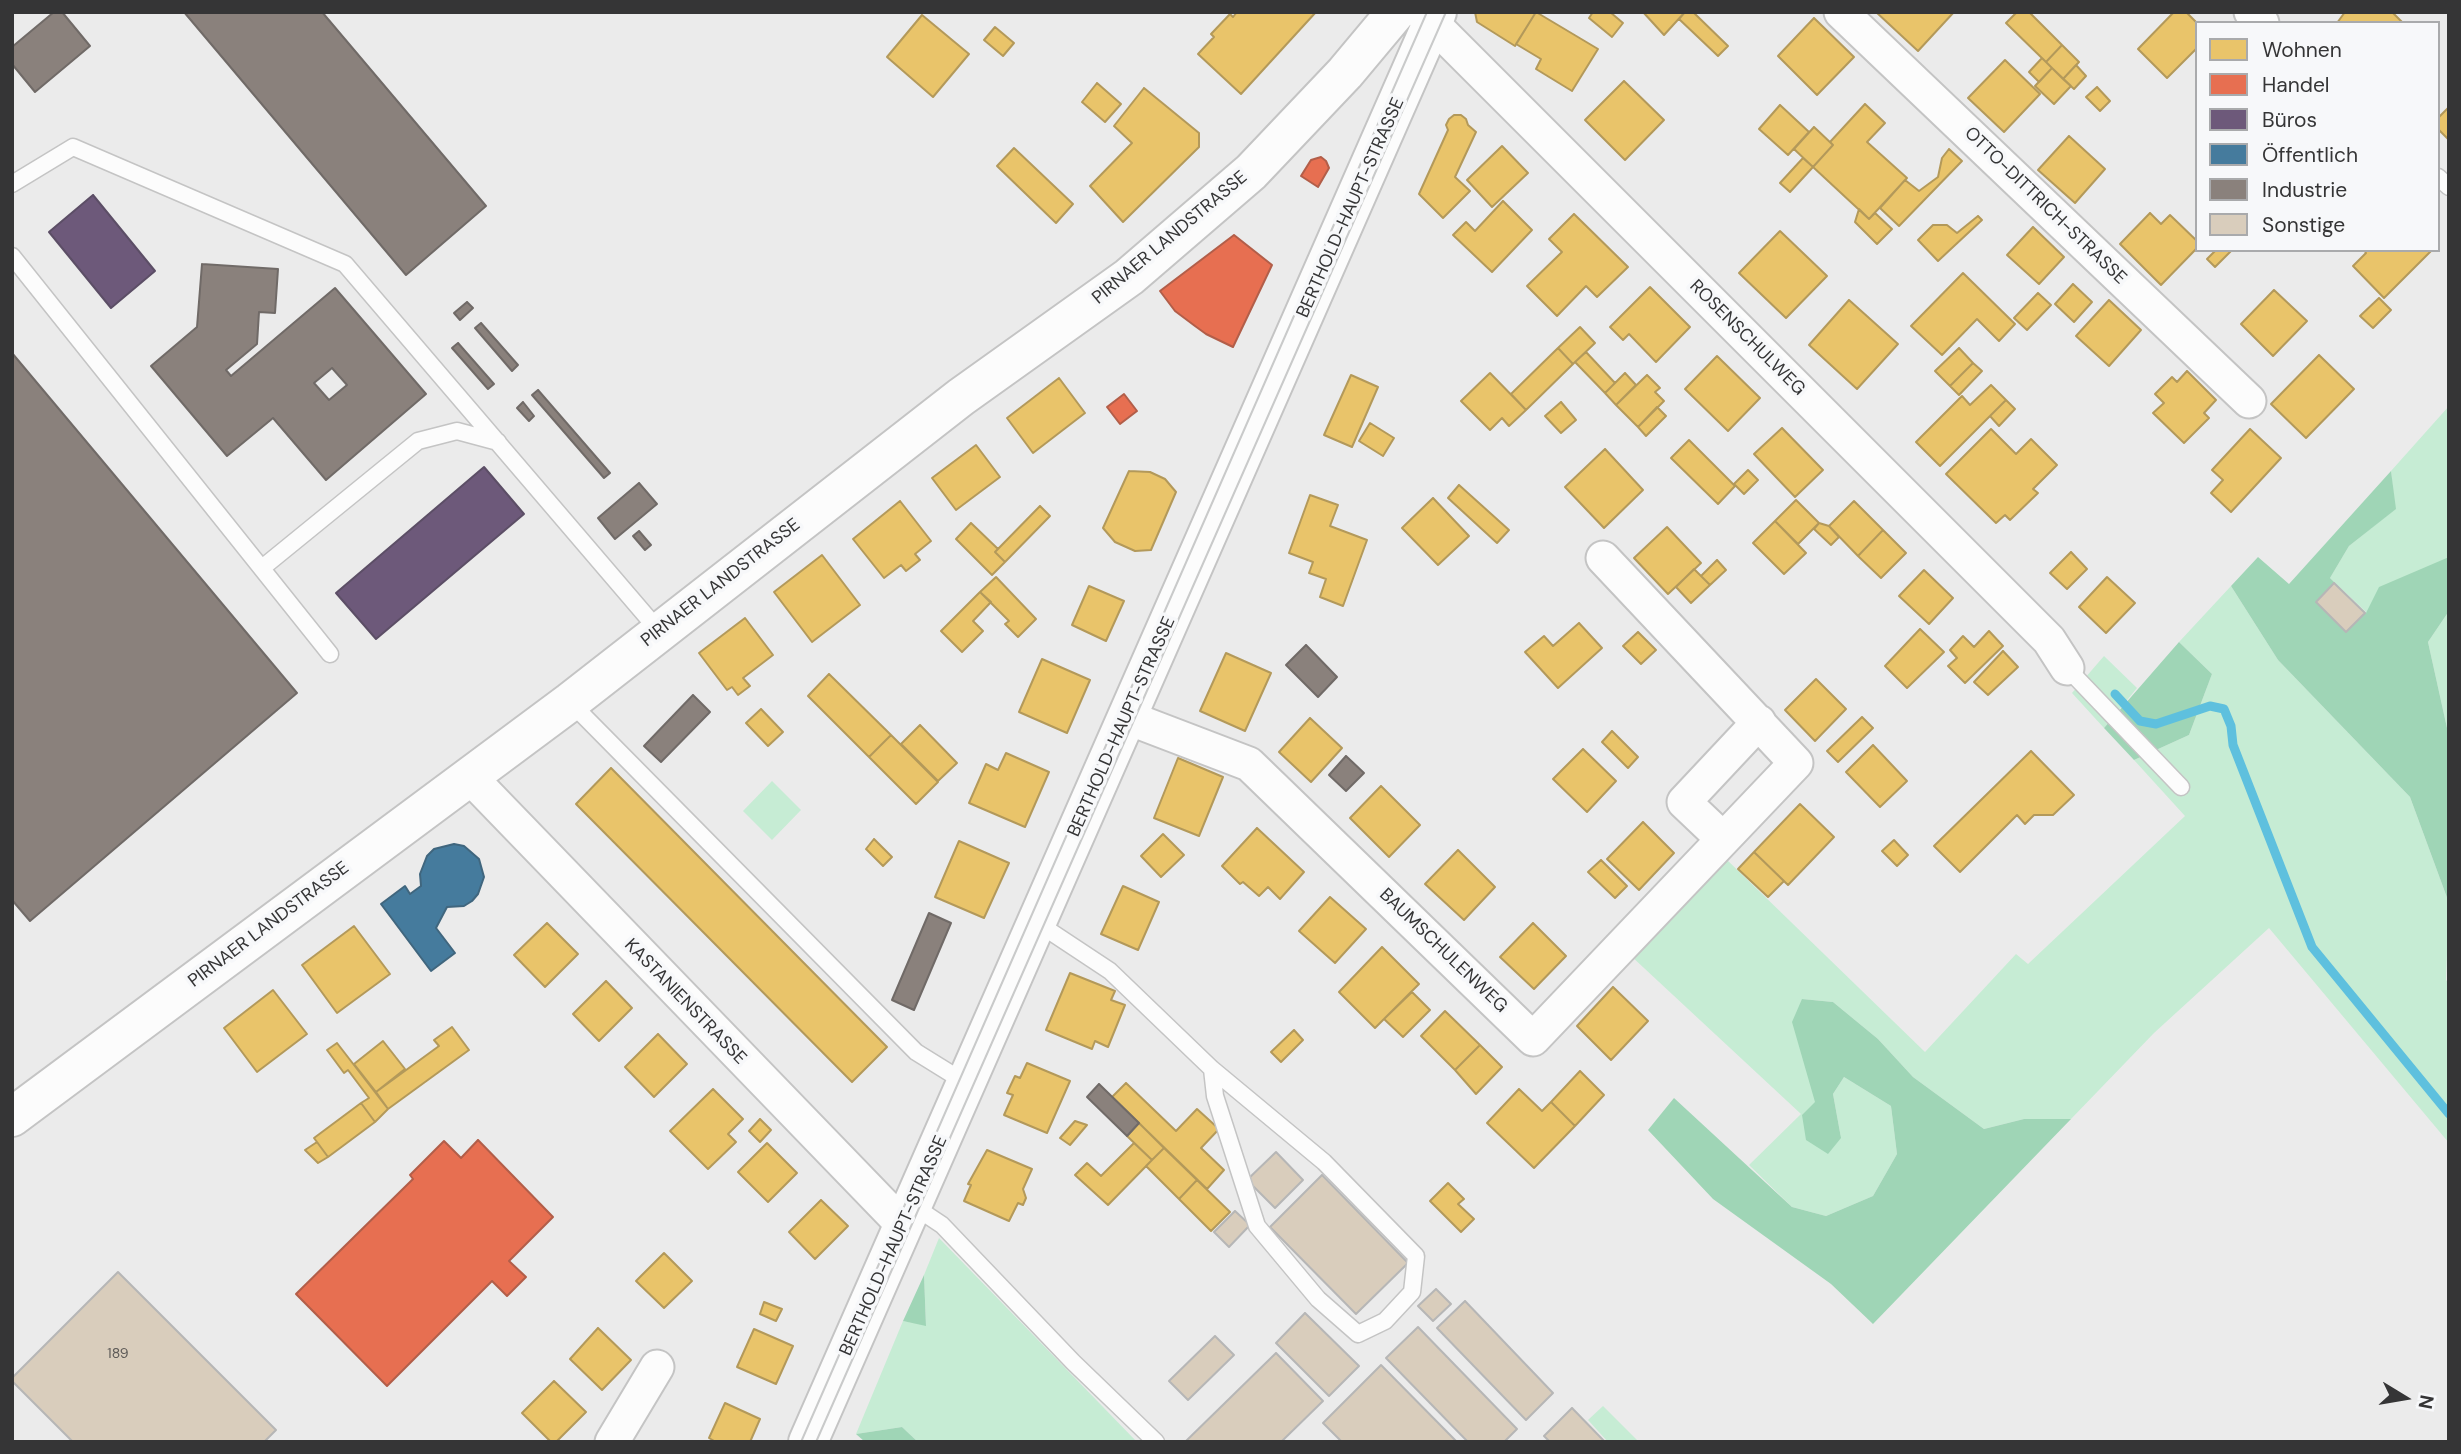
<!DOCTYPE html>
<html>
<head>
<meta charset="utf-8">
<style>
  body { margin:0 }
  #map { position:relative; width:2461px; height:1454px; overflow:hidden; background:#ebebeb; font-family:"DM Sans",sans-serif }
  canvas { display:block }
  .frame { position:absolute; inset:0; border:14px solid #353536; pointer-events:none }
  .legend { position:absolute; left:2195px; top:21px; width:245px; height:231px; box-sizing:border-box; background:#f7f8fa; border:2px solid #a9aaac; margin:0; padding:9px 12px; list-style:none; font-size:21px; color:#353536 }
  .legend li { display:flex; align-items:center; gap:14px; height:35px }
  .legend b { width:35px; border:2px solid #a9aaac }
  .north { position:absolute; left:2370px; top:1363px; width:70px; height:70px; -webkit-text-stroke:5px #f7f8fa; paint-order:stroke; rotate:101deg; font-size:19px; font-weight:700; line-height:28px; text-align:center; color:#353536 }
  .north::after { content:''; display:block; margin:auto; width:24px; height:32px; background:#353536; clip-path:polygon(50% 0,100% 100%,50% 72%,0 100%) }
</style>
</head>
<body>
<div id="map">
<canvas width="2461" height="1454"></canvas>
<div class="frame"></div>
<ul class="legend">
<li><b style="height:19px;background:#e9c46a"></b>Wohnen</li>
<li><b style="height:19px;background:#e76f51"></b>Handel</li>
<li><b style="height:19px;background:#6d597a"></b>Büros</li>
<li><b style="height:19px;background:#457b9d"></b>Öffentlich</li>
<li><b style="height:19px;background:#8a817c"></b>Industrie</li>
<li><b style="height:19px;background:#d9cdbc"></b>Sonstige</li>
</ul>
<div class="north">N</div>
</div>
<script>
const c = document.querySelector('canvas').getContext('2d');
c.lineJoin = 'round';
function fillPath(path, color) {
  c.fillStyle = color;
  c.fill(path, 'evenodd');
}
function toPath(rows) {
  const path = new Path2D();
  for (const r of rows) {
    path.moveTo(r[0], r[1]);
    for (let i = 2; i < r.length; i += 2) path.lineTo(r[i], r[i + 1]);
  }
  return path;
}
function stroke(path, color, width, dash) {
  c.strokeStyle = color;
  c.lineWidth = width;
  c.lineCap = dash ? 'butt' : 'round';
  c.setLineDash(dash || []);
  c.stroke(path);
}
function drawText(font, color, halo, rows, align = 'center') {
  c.font = font + ' "DM Sans",sans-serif';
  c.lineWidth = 7;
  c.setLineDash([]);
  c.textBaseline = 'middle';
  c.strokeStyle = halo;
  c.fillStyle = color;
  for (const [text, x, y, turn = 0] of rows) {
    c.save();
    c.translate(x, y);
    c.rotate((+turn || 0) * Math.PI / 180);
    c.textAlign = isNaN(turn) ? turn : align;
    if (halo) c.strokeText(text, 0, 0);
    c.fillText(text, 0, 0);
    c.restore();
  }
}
const green = toPath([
  [2449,406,2449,558,2367,613,2330,578,2349,546,2395,509,2391,471],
  [2231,586,2278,660,2410,797,2449,903,2446,980,2449,983,2449,1143,2269,928,2154,1033,2071,1119,2024,1119,1984,1129,1913,1077,1878,1039,1833,1002,1802,999,1841,1138,1833,1094,1844,1077,1891,1106,1897,1154,1873,1196,1826,1216,1792,1207,1749,1165,1801,1114,1630,955,1724,857,1925,1052,2016,954,2028,964,2185,816,2134,760,2189,735,2212,674,2179,642],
  [2449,611,2449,737,2428,642],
  [2104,656,2137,688,2104,728,2072,693],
  [772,781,801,810,772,840,743,811],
  [939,1238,1137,1442,918,1442,902,1427,856,1434,903,1321,926,1325,924,1275],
  [1603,1406,1639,1442,1608,1442,1588,1420]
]);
const forest = toPath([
  [2391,471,2396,509,2349,546,2330,578,2366,613,2379,587,2449,557,2449,611,2428,642,2449,737,2449,903,2410,797,2278,660,2231,586,2258,557,2289,584],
  [2179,642,2212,674,2189,735,2134,760,2104,728],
  [1802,999,1833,1002,1878,1039,1913,1077,1984,1129,2024,1119,2071,1119,1873,1324,1831,1284,1713,1199,1648,1130,1674,1098,1792,1207,1826,1216,1873,1196,1897,1154,1891,1106,1844,1077,1833,1094,1841,1138,1828,1154,1806,1140,1802,1115,1815,1102,1792,1022],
  [924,1275,926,1326,903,1321],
  [902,1427,918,1442,865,1442,856,1434]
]);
const homes = toPath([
  [1237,12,1316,12,1241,94,1198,54,1214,37,1211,34,1230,14,1233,17,1237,12],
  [1475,12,1536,12,1515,46,1477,22,1475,12],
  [1536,12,1598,49,1572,91,1536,69,1541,59,1516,44,1536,12],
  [1593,12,1610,12,1623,23,1612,37,1589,18,1593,12],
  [1643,12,1685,12,1664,35,1643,12],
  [1685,12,1693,12,1728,46,1718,56,1679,19,1685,12],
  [1876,12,1954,12,1918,51,1876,12],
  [2017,12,2029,12,2062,45,2046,62,2006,23,2017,12],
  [2174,12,2186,12,2197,23,2197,48,2167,78,2138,49,2174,12],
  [2345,12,2392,12,2403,23,2337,23,2345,12],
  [922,15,969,54,933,97,887,57,922,15],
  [1814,18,1854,57,1817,95,1778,56,1814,18],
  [995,27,1014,43,1003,56,984,40,995,27],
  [2062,45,2079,62,2063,79,2046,62,2062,45],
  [2042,58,2052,68,2039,82,2029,72,2042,58],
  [2005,60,2040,94,2004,132,1968,98,2005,60],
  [2076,65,2086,76,2074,89,2063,79,2076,65],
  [2052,68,2071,86,2054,104,2035,86,2052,68],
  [1624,81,1664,120,1625,160,1585,120,1624,81],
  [1097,83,1121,104,1105,122,1082,102,1097,83],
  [2097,87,2110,101,2100,111,2086,97,2097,87],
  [1144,88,1199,133,1199,147,1123,222,1090,186,1132,143,1114,126,1144,88],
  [1865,104,1885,123,1867,142,1907,178,1869,219,1813,167,1833,145,1830,142,1865,104],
  [1780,105,1809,132,1788,155,1759,129,1780,105],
  [2449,107,2449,140,2438,129,2438,118,2449,107],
  [1454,115,1461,115,1466,119,1468,125,1476,132,1455,177,1470,191,1443,218,1419,194,1448,130,1446,125,1449,119,1454,115],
  [1814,127,1833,145,1813,167,1794,149,1814,127],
  [2069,136,2105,169,2075,203,2038,170,2069,136],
  [1502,146,1528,173,1492,207,1467,180,1502,146],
  [1014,148,1073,204,1056,223,997,166,1014,148],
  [1949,149,1962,161,1899,226,1880,208,1905,180,1919,191,1938,177,1942,158,1949,149],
  [1803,158,1813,167,1790,192,1780,183,1803,158],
  [1503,201,1532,230,1492,272,1453,235,1466,222,1475,231,1503,201],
  [1859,209,1869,219,1875,213,1892,229,1877,244,1855,222,1859,209],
  [2150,213,2161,224,2170,215,2197,241,2197,248,2161,285,2120,244,2150,213],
  [1574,214,1628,267,1597,297,1586,286,1557,316,1527,286,1562,252,1549,239,1574,214],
  [1978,216,1982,220,1938,261,1918,240,1933,225,1947,225,1957,233,1978,216],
  [2033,227,2064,257,2039,284,2007,255,2033,227],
  [1780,231,1827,276,1786,318,1739,273,1780,231],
  [2216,250,2232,250,2215,267,2207,259,2216,250],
  [2364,250,2429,250,2431,251,2384,298,2353,266,2366,253,2364,250],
  [1963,273,2015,324,1999,341,1977,319,1942,355,1911,326,1963,273],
  [2073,284,2092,302,2074,322,2055,304,2073,284],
  [1650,287,1690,327,1656,362,1629,334,1623,340,1610,327,1650,287],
  [2274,290,2307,321,2273,356,2241,324,2274,290],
  [2038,293,2051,305,2027,330,2014,318,2038,293],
  [2379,298,2391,310,2373,328,2360,316,2379,298],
  [1849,300,1898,344,1857,389,1809,345,1849,300],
  [2109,300,2141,330,2109,366,2076,336,2109,300],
  [1580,327,1595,343,1573,364,1558,348,1580,327],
  [1558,348,1573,364,1526,410,1511,394,1558,348],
  [1959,348,1973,363,1950,386,1935,371,1959,348],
  [1586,352,1615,383,1605,393,1575,362,1586,352],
  [2319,355,2354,389,2306,438,2271,404,2319,355],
  [1717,356,1760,398,1728,431,1685,389,1717,356],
  [1973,363,1982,371,1959,395,1950,386,1973,363],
  [2187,371,2216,400,2204,413,2209,418,2184,443,2153,413,2164,403,2155,394,2172,377,2177,382,2187,371],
  [1490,373,1526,410,1509,426,1502,418,1490,430,1461,401,1490,373],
  [1625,373,1636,385,1616,405,1605,393,1625,373],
  [1351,375,1378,387,1352,447,1324,435,1351,375],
  [1647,375,1660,388,1655,392,1664,401,1638,427,1616,405,1647,375],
  [1059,378,1085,413,1033,453,1007,418,1059,378],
  [1991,385,2006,400,1940,466,1916,442,1962,396,1970,405,1991,385],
  [2006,400,2015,409,1999,426,1990,416,2006,400],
  [1561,402,1576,420,1561,433,1545,416,1561,402],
  [1657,407,1666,416,1646,436,1638,427,1657,407],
  [1370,423,1394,438,1383,456,1359,441,1370,423],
  [1782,428,1823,470,1795,497,1754,454,1782,428],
  [1991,429,2016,454,2031,439,2057,465,2033,489,2038,493,2010,520,2005,515,1996,523,1946,474,1991,429],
  [2250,429,2281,458,2231,512,2211,493,2223,480,2212,470,2250,429],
  [1689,440,1735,486,1718,504,1671,458,1689,440],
  [976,445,1000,477,956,510,932,478,976,445],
  [1605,449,1643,490,1604,528,1565,487,1605,449],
  [1748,470,1758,480,1744,494,1734,484,1748,470],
  [1129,471,1150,472,1165,479,1176,492,1151,550,1135,551,1115,542,1103,528,1129,471],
  [1459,485,1509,530,1497,543,1448,498,1459,485],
  [1310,495,1338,505,1330,526,1367,540,1343,606,1320,597,1326,579,1309,573,1313,562,1289,553,1310,495],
  [1433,498,1469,536,1438,565,1402,528,1433,498],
  [1796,500,1819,523,1798,544,1775,521,1796,500],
  [900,501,931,541,915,554,920,560,906,571,901,565,884,578,853,539,900,501],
  [1854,501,1883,530,1858,556,1829,526,1854,501],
  [1040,506,1050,516,1005,562,995,552,1040,506],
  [1775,521,1806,553,1784,574,1753,543,1775,521],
  [971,523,998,549,995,552,1005,562,992,575,956,539,971,523],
  [1819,523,1829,526,1839,537,1831,545,1814,529,1819,523],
  [1667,527,1701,563,1668,594,1634,558,1667,527],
  [1883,530,1906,553,1881,578,1858,556,1883,530],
  [2071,552,2087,569,2067,589,2050,573,2071,552],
  [822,555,860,605,812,642,774,592,822,555],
  [1717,560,1726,570,1710,585,1701,576,1717,560],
  [1694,569,1710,585,1691,603,1676,587,1694,569],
  [1924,570,1953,598,1929,624,1899,596,1924,570],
  [996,577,1036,619,1018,637,1005,624,1009,621,980,592,996,577],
  [2107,577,2135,603,2106,633,2079,607,2107,577],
  [1089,586,1124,601,1106,641,1072,625,1089,586],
  [980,592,991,602,973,621,983,631,962,652,941,631,980,592],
  [745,618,773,655,743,678,750,686,738,695,732,687,727,690,699,653,745,618],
  [1579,623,1602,648,1558,688,1525,652,1544,636,1553,646,1579,623],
  [1920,629,1944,652,1907,688,1885,666,1920,629],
  [1989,631,2003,646,1965,683,1948,666,1957,658,1950,650,1963,636,1974,647,1989,631],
  [1638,632,1656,650,1641,664,1623,646,1638,632],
  [2003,651,2018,667,1988,695,1974,682,2003,651],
  [1226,653,1271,673,1245,731,1200,711,1226,653],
  [1042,659,1090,680,1067,733,1019,712,1042,659],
  [829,674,891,735,869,757,808,696,829,674],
  [1816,679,1846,709,1815,741,1785,710,1816,679],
  [761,709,783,732,768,746,746,723,761,709],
  [1862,717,1873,728,1838,762,1827,751,1862,717],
  [1310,718,1342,748,1311,782,1279,752,1310,718],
  [920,725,957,763,938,781,901,744,920,725],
  [1612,731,1638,757,1628,768,1602,742,1612,731],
  [891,735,938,782,916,804,869,757,891,735],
  [1873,745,1907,781,1880,807,1846,772,1873,745],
  [1583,749,1616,781,1587,812,1553,779,1583,749],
  [2031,751,2074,795,2053,815,2034,815,2025,824,2017,815,1960,872,1934,846,2031,751],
  [1006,753,1049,772,1025,827,969,803,986,764,998,770,1006,753],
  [1178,758,1223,777,1199,836,1154,818,1178,758],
  [611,768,887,1047,852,1082,576,804,611,768],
  [1381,786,1420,825,1389,857,1350,818,1381,786],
  [1800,804,1834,837,1788,885,1754,852,1800,804],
  [1643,822,1674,853,1639,890,1607,859,1643,822],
  [1257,828,1304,872,1280,899,1268,887,1259,896,1243,882,1240,884,1222,866,1257,828],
  [1163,834,1184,855,1161,877,1141,856,1163,834],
  [874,839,892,857,883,866,866,849,874,839],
  [1894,840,1908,855,1897,866,1882,851,1894,840],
  [959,841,1009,863,984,918,935,897,959,841],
  [1458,850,1495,887,1464,920,1425,884,1458,850],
  [1754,852,1784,881,1768,897,1738,869,1754,852],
  [1601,860,1627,886,1615,898,1588,872,1601,860],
  [1123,886,1159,902,1138,950,1101,934,1123,886],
  [1330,897,1366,929,1335,963,1299,931,1330,897],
  [547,923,578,954,545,987,514,955,547,923],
  [1533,923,1566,956,1534,989,1500,957,1533,923],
  [354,926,390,974,337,1013,302,965,354,926],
  [1382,947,1419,984,1375,1028,1339,992,1382,947],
  [1070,973,1115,991,1111,1000,1125,1005,1108,1047,1095,1041,1092,1049,1046,1030,1070,973],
  [606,981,632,1008,599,1041,573,1014,606,981],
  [1613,987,1648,1021,1611,1060,1577,1026,1613,987],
  [273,990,307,1034,257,1072,224,1028,273,990],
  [1412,992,1430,1010,1403,1037,1384,1019,1412,992],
  [1445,1011,1480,1045,1455,1070,1421,1036,1445,1011],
  [452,1027,469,1050,388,1109,376,1092,439,1046,434,1040,452,1027],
  [1294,1030,1303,1040,1281,1062,1271,1052,1294,1030],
  [658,1034,687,1064,654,1097,625,1067,658,1034],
  [383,1041,405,1069,376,1092,354,1064,383,1041],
  [337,1043,388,1109,375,1122,361,1103,369,1098,348,1070,344,1073,327,1050,337,1043],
  [1480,1045,1502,1067,1476,1094,1455,1070,1480,1045],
  [1027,1063,1070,1081,1047,1133,1004,1115,1013,1095,1007,1093,1015,1076,1020,1078,1027,1063],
  [1580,1071,1604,1095,1575,1126,1551,1102,1580,1071],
  [1126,1083,1176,1131,1197,1109,1219,1129,1201,1148,1224,1170,1207,1189,1112,1097,1126,1083],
  [713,1089,743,1119,728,1134,736,1142,708,1169,670,1131,713,1089],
  [1519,1089,1542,1111,1551,1102,1575,1126,1534,1168,1487,1123,1519,1089],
  [361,1103,375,1122,328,1157,314,1138,361,1103],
  [760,1119,771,1130,760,1142,749,1131,760,1119],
  [1075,1121,1087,1125,1070,1145,1060,1138,1075,1121],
  [1139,1123,1164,1148,1152,1160,1127,1136,1139,1123],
  [317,1142,328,1157,318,1163,305,1150,317,1142],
  [767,1143,797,1173,768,1202,738,1172,767,1143],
  [1134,1143,1152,1160,1108,1205,1075,1175,1087,1163,1101,1176,1134,1143],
  [1164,1148,1197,1180,1179,1199,1146,1166,1164,1148],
  [987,1150,1032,1169,1023,1189,1026,1198,1023,1205,1018,1203,1009,1221,964,1201,971,1185,968,1184,987,1150],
  [1197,1180,1230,1212,1211,1231,1179,1199,1197,1180],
  [1448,1183,1464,1199,1458,1204,1474,1219,1461,1232,1430,1201,1448,1183],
  [821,1200,848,1226,815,1259,789,1232,821,1200],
  [664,1253,692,1281,664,1308,636,1281,664,1253],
  [764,1302,782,1309,776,1321,760,1314,764,1302],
  [598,1328,631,1360,602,1390,570,1359,598,1328],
  [754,1329,793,1346,776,1384,737,1367,754,1329],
  [554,1381,586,1412,556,1442,551,1442,522,1413,554,1381],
  [725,1403,760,1419,750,1442,716,1442,709,1438,725,1403]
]);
const shops = toPath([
  [1321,157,1326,161,1329,168,1318,187,1301,176,1311,160,1321,157],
  [1234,235,1272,265,1233,347,1206,334,1195,326,1175,311,1160,291,1234,235],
  [1124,394,1137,411,1120,424,1107,407,1124,394],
  [478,1140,553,1217,509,1261,526,1277,507,1296,492,1281,387,1386,296,1294,413,1179,410,1175,444,1141,461,1158,478,1140]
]);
const offices = toPath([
  [93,195,155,271,111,308,49,232,93,195],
  [484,467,524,514,376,639,336,593,484,467]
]);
const public = toPath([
  [454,844,464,846,479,859,484,877,478,894,472,901,464,906,447,907,436,928,455,953,431,971,381,904,405,886,410,894,421,886,420,874,427,856,434,849,454,844]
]);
const industry = toPath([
  [54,12,62,12,90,46,35,92,12,64,12,47,54,12],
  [184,12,322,12,486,206,406,275,184,12],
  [202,264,278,269,275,313,259,312,257,344,226,370,231,376,335,288,426,394,326,480,273,418,227,456,151,366,197,327,202,264],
  [332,368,347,385,329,400,314,383,332,368],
  [467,302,473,308,460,320,454,313,467,302],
  [481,323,518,365,512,371,475,328,481,323],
  [458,343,494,384,488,389,452,348,458,343],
  [12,353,297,693,30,921,12,900,12,353],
  [538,390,610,473,604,478,532,395,538,390],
  [523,402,534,416,529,421,517,408,523,402],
  [639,483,657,504,615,539,598,518,639,483],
  [639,531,651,545,645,550,633,536,639,531],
  [1306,645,1337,677,1318,697,1286,665,1306,645],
  [693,695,710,712,661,762,644,746,693,695],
  [1346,756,1364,773,1346,791,1329,775,1346,756],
  [929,913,951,923,914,1010,892,1000,929,913],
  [1099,1084,1139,1123,1127,1136,1087,1097,1099,1084]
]);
const stream = toPath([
  [2115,694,2140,721,2156,724,2210,706,2224,709,2231,726,2233,745,2312,947,2449,1114]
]);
const building = toPath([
  [2334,583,2365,613,2346,632,2316,602,2334,583],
  [1276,1152,1303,1180,1275,1208,1247,1180,1276,1152],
  [1322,1175,1408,1263,1356,1314,1270,1227,1322,1175],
  [1235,1211,1250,1225,1229,1247,1214,1232,1235,1211],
  [118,1272,276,1430,264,1442,73,1442,12,1381,12,1378,118,1272],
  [1436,1289,1451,1304,1433,1321,1418,1306,1436,1289],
  [1465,1301,1553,1393,1526,1420,1437,1328,1465,1301],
  [1305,1313,1359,1366,1329,1396,1276,1343,1305,1313],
  [1418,1327,1517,1429,1504,1442,1468,1442,1386,1358,1418,1327],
  [1215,1336,1234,1355,1188,1400,1169,1381,1215,1336],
  [1276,1353,1323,1401,1281,1442,1185,1442,1276,1353],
  [1381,1365,1457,1442,1342,1442,1323,1423,1381,1365],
  [1572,1408,1605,1442,1550,1442,1544,1436,1572,1408]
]);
const lane = toPath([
  [2438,177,2449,187],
  [12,184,73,147,345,264,659,631],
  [12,256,330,654],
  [262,568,418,441,457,431,498,442],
  [2067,668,2181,787],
  [570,702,916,1052,966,1083],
  [1036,922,1110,971,1212,1069,1324,1162,1416,1256,1412,1292,1385,1321,1358,1334,1318,1299,1257,1226,1215,1096,1212,1069],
  [912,1205,942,1225,1073,1362,1156,1442]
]);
const street = toPath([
  [1421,12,2049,640,2067,668],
  [1841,12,2249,401],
  [2251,12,2262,23],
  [1126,717,1249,764,1533,1039,1796,763,1603,558],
  [469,776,903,1225],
  [1723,839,1684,802,1759,722],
  [612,1442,657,1367]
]);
const secondary = toPath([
  [12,1117,570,702,961,397,1129,277,1251,172,1345,73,1396,12],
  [808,1442,1437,12]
]);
const tram = toPath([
  [801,1442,1427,12],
  [816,1442,1446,12]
]);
const numberNames = [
  ["189",118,1354]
];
const streetNames = [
  ["OTTO-DITTRICH-STRASSE",2045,206,44],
  ["BERTHOLD-HAUPT-STRASSE",1351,208,-66],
  ["PIRNAER LANDSTRASSE",1170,238,-40],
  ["ROSENSCHULWEG",1747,338,45],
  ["PIRNAER LANDSTRASSE",721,583,-38],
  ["BERTHOLD-HAUPT-STRASSE",1122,727,-66],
  ["PIRNAER LANDSTRASSE",269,925,-37],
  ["BAUMSCHULENWEG",1443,951,44],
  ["KASTANIENSTRASSE",685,1002,46],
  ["BERTHOLD-HAUPT-STRASSE",894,1246,-66]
];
fillPath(green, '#c6ecd4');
fillPath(forest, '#9fd5b6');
fillPath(homes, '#e9c46a');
stroke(homes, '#b3995a', 2);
fillPath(shops, '#e76f51');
stroke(shops, '#b25e49', 2);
fillPath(offices, '#6d597a');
stroke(offices, '#5c4e66', 2);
fillPath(public, '#457b9d');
stroke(public, '#40667e', 2);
fillPath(industry, '#8a817c');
stroke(industry, '#706a67', 2);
stroke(stream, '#5ec0de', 9);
fillPath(building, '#d9cdbc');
stroke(building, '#b6b6b6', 2);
stroke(lane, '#c4c4c4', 19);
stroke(street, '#c4c4c4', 37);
stroke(secondary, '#c4c4c4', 42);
stroke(lane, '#fcfcfc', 16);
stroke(street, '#fcfcfc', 33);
stroke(secondary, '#fcfcfc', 38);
stroke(tram, '#c9caca', 2);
drawText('14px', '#5e5b58', null, numberNames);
drawText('18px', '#353536', '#f7f8fa', streetNames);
</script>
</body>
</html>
